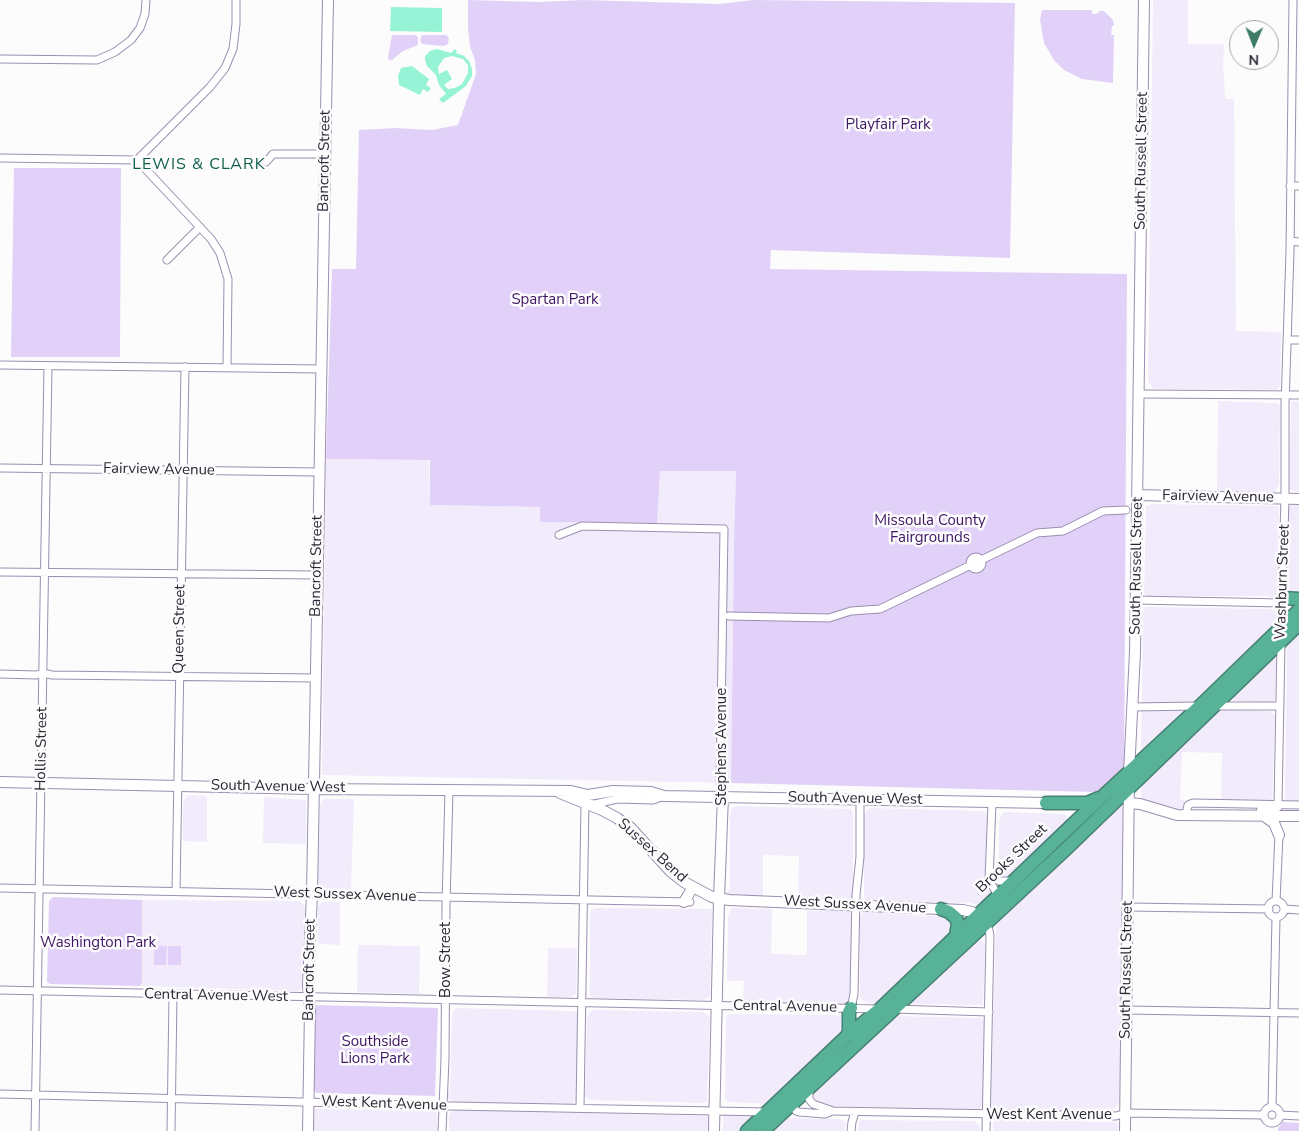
<!DOCTYPE html>
<html>
<head>
<meta charset="utf-8">
<style>
  body { margin:0 }
  #map { position:relative; width:1299px; height:1131px; overflow:hidden; background:#fcfcfc; font-family:"Nunito Sans",sans-serif }
  canvas { display:block }
  .north { position:absolute; left:1229px; top:20px; width:50px; height:50px; box-sizing:border-box; background:#fcfcfc; border:1px solid #a8a6ac; border-radius:50%; rotate:181deg; font-size:14px; font-weight:700; line-height:20px; text-align:center; color:#2b2633 }
  .north::after { content:''; display:block; margin:auto; width:18px; height:22px; background:#3e7c69; clip-path:polygon(50% 0,100% 100%,50% 72%,0 100%) }
</style>
</head>
<body>
<div id="map">
<canvas width="1299" height="1131"></canvas>
<div class="north">N</div>
</div>
<script>
const c = document.querySelector('canvas').getContext('2d');
c.lineJoin = 'round';
function fillPath(path, color) {
  c.fillStyle = color;
  c.fill(path, 'evenodd');
}
function toPath(rows) {
  const path = new Path2D();
  for (const r of rows) {
    if (r.length === 3) {
      path.moveTo(r[0] + r[2], r[1]);
      path.arc(r[0], r[1], r[2], 0, 2 * Math.PI);
      continue;
    }
    path.moveTo(r[0], r[1]);
    for (let i = 2; i < r.length; i += 2) path.lineTo(r[i], r[i + 1]);
  }
  return path;
}
function stroke(path, color, width, dash) {
  c.strokeStyle = color;
  c.lineWidth = width;
  c.lineCap = dash ? 'butt' : 'round';
  c.setLineDash(dash || []);
  c.stroke(path);
}
function drawText(font, color, halo, rows, align = 'center') {
  c.font = font + ' "Nunito Sans",sans-serif';
  c.lineWidth = 5;
  c.setLineDash([]);
  c.textBaseline = 'middle';
  c.strokeStyle = halo;
  c.fillStyle = color;
  for (const [text, x, y, turn = 0] of rows) {
    c.save();
    c.translate(x, y);
    c.rotate((+turn || 0) * Math.PI / 180);
    c.textAlign = isNaN(turn) ? turn : align;
    if (halo) c.strokeText(text, 0, 0);
    c.fillText(text, 0, 0);
    c.restore();
  }
}
const built = toPath([
  [1153,0,1188,0,1188,44,1224,44,1223,73,1224,73,1225,99,1234,99,1236,331,1281,332,1280,386,1277,390,1154,389,1148,382],
  [1218,401,1275,403,1279,404,1280,408,1279,484,1276,491,1272,493,1217,493],
  [1292,401,1299,401,1299,492,1290,490,1289,486,1291,405],
  [326,459,429,460,430,505,540,507,541,522,657,523,660,470,736,471,734,541,731,783,322,775],
  [1152,504,1279,506,1277,586,1279,595,1275,598,1266,596,1147,596,1144,593,1146,511,1146,506],
  [1291,505,1299,505,1299,595,1290,593,1287,590,1288,512,1288,507],
  [1146,607,1270,609,1274,610,1276,613,1276,627,1141,755,1143,610],
  [1299,631,1299,803,1290,802,1285,799,1285,795,1287,642],
  [1273,657,1275,657,1276,661,1275,697,1274,702,1233,701,1233,694],
  [1217,710,1270,711,1275,716,1272,802,1221,803,1222,753,1182,752,1180,799,1184,800,1184,812,1141,800,1141,784],
  [188,795,207,796,207,842,183,841,183,802],
  [264,797,306,800,306,844,263,843],
  [324,799,354,799,351,890,324,889,318,884,320,805],
  [736,806,851,809,853,814,853,897,850,899,798,899,799,856,763,855,763,898,727,897,727,892,730,889,730,815,732,808],
  [1124,806,1126,808,1120,1103,1109,1113,999,1110,993,1108,991,1106,996,925,999,921,1022,900,1022,896,1120,807],
  [869,808,984,811,988,817,986,880,993,894,983,906,970,903,865,900,864,897,864,814],
  [1003,812,1065,814,1067,817,1067,821,1011,878,1001,878,999,874,999,821],
  [142,900,299,901,305,906,302,988,299,991,139,986,142,983],
  [322,902,340,902,340,945,318,944,318,907],
  [595,908,712,909,710,997,702,1000,594,998,590,996,590,915,591,910],
  [731,908,772,909,771,954,807,955,807,911,849,910,852,917,851,1000,845,1005,743,1002,744,981,727,981,728,916],
  [864,911,881,913,948,917,953,920,954,931,879,1004,868,1003,860,998,860,917],
  [982,940,985,945,983,1005,912,1004,911,1001,975,941],
  [358,945,420,946,419,994,357,992],
  [548,948,577,948,576,992,575,995,570,997,547,997],
  [456,1008,574,1011,577,1013,577,1099,572,1104,454,1102,450,1100,447,1097,447,1092,450,1091,452,1013],
  [593,1010,703,1012,708,1015,710,1018,707,1101,704,1103,589,1100,585,1096,587,1016],
  [730,1014,842,1015,845,1016,845,1034,771,1104,728,1102,725,1098,726,1019,727,1015],
  [895,1016,981,1018,985,1020,985,1102,982,1107,979,1109,825,1106,813,1100,812,1092],
  [317,1109,435,1111,437,1112,437,1131,314,1131,314,1111],
  [453,1110,708,1116,708,1131,449,1131,449,1115],
  [723,1115,759,1116,745,1131,723,1131],
  [786,1118,839,1119,843,1120,846,1123,845,1131,771,1131],
  [998,1119,1116,1122,1118,1125,1118,1131,993,1131,993,1122],
  [861,1120,975,1121,979,1125,981,1131,858,1131,859,1122]
]);
const green = toPath([
  [468,0,539,2,583,0,720,4,753,0,1015,3,1010,258,771,250,770,269,1127,274,1124,770,1105,789,1094,792,731,783,734,541,736,471,660,471,657,523,540,522,540,507,430,505,430,460,326,459,332,269,356,269,359,130,396,128,432,130,458,125,476,74,475,60,470,47,468,28],
  [1042,10,1092,10,1092,14,1099,13,1099,11,1104,11,1113,20,1114,26,1112,26,1111,35,1114,35,1113,83,1082,79,1064,70,1054,60,1044,43,1040,19],
  [392,35,415,35,418,37,418,45,403,51,392,60,389,60,388,57],
  [422,35,446,35,449,38,448,44,444,46,422,44,420,40],
  [14,168,121,168,120,357,11,357],
  [53,897,142,900,142,983,139,986,50,984,47,982,49,901],
  [154,945,167,946,166,965,154,965],
  [168,946,181,946,181,965,168,965],
  [315,1005,438,1008,435,1096,317,1093,313,1090],
  [1283,1122,1299,1123,1299,1131,1278,1131,1278,1128]
]);
const water = toPath([
  [391,7,442,8,442,32,390,31],
  [437,49,451,53,455,49,457,51,456,53,464,56,469,61,472,69,472,76,466,86,443,103,439,99,446,94,439,85,436,75,427,66,425,60,425,56,430,51],
  [452,56,463,59,468,65,468,73,462,84,455,88,448,89,444,85,452,79,447,70,439,74,438,67,444,58],
  [412,66,429,79,426,85,431,88,428,92,423,89,420,95,399,85,398,76,401,68]
]);
const street = toPath([
  [0,59,97,60,115,52,131,40,140,28,145,14,146,0],
  [0,158,137,160],
  [137,160,211,239,220,253,228,279,227,367],
  [137,160,210,87,225,68,233,49,236,24,236,0],
  [266,162,273,154,324,154],
  [1290,186,1299,186],
  [1290,241,1299,242],
  [167,260,200,227],
  [1287,340,1299,340],
  [0,365,322,369],
  [1139,394,1299,395],
  [0,468,319,472],
  [559,535,582,526,724,529,720,783,723,796],
  [976,563,6],
  [0,572,317,575],
  [1136,600,1282,603],
  [729,616,829,618,851,611,880,609,1037,533,1063,531,1103,511,1126,510],
  [1281,627,1285,499,1285,405,1290,251,1293,0],
  [0,674,36,675,43,673,52,675,315,678],
  [1214,706,1280,706],
  [1132,707,1199,706],
  [992,803,989,880,996,892,996,898],
  [1278,805,1281,643],
  [1186,814,1188,805,1193,803,1299,805],
  [990,870,994,878,999,881,1011,881],
  [0,888,690,902],
  [176,891,185,367],
  [1276,901,1279,835],
  [1276,909,8],
  [1128,907,1269,909],
  [1284,909,1299,910],
  [985,924,989,930,990,936,986,1131],
  [0,990,879,1009],
  [851,1008,854,994,856,895,860,857,860,799],
  [895,1009,989,1012],
  [1127,1010,1299,1013],
  [809,1090,809,1099,813,1104,833,1111,1116,1116,1126,1113,1264,1115],
  [0,1094,453,1106,767,1112],
  [792,1104,796,1111,799,1112,825,1114,830,1112],
  [1272,1107,1276,917],
  [1272,1115,8],
  [580,1108,585,803,595,804,617,799,653,800,664,796],
  [1280,1115,1299,1116],
  [35,1131,48,366],
  [171,1131,173,995],
  [442,1131,445,1059,446,906,449,790],
  [851,1131,852,1122,855,1112]
]);
const secondary = toPath([
  [1138,495,1299,499],
  [0,782,313,789,571,791,588,795,613,791,651,792,664,796,1046,803],
  [560,793,602,810,617,818,631,828,670,871,684,882,712,897,729,900,963,910,972,912,981,920],
  [1129,803,1140,804,1177,815,1299,816],
  [1262,810,1273,810,1278,805],
  [1264,816,1274,823,1279,835],
  [684,902,693,887],
  [308,1131,310,1009,308,985,312,894,328,0],
  [714,1131,719,899,723,796],
  [1125,1131,1129,773,1135,652,1144,0]
]);
const highway = toPath([
  [1283,598,1299,599],
  [1046,803,1087,803,1099,798],
  [941,909,949,912,956,918,958,924,956,935],
  [847,1036,849,1031,849,1012,851,1008],
  [747,1131,847,1036,880,1009,1072,825,1200,706,1299,610],
  [763,1131,1066,849,1299,624]
]);
const parkNames = [
  ["Playfair Park",888,125],
  ["Spartan Park",555,300],
  ["Missoula County",930,521],
  ["Fairgrounds",930,538],
  ["Washington Park",98,943],
  ["Southside",375,1042],
  ["Lions Park",375,1059]
];
const streetNames = [
  ["Bancroft Street",325,161,-89],
  ["South Russell Street",1142,161,-89],
  ["Fairview Avenue",159,470,1],
  ["Fairview Avenue",1218,497,1],
  ["Bancroft Street",317,566,-89],
  ["South Russell Street",1137,566,-89],
  ["Washburn Street",1283,582,-88],
  ["Queen Street",180,629,-89],
  ["Stephens Avenue",722,747,-90],
  ["Hollis Street",42,749,-89],
  ["South Avenue West",278,787,1],
  ["South Avenue West",855,799,1],
  ["Sussex Bend",652,851,42],
  ["Brooks Street",1012,859,-44],
  ["West Sussex Avenue",345,895,2],
  ["West Sussex Avenue",855,905,3],
  ["Bow Street",446,960,-90],
  ["Bancroft Street",310,970,-89],
  ["South Russell Street",1127,970,-89],
  ["Central Avenue West",216,996,1],
  ["Central Avenue",785,1007,1],
  ["West Kent Avenue",384,1104,2],
  ["West Kent Avenue",1049,1115]
];
const neighbourhoodNames = [
  ["LEWIS & CLARK",199,165]
];
fillPath(built, '#f2ebfc');
fillPath(green, '#e1d1f9');
fillPath(water, '#96f3d5');
stroke(street, '#9b8eaf', 9);
stroke(secondary, '#9b8eaf', 12);
stroke(highway, '#488174', 15);
stroke(street, '#fff', 7);
stroke(secondary, '#fff', 10);
stroke(highway, '#57b297', 12);
drawText('15px', '#3f1664', '#fcfcfc', parkNames);
drawText('15px', '#2b2633', '#fcfcfc', streetNames);
c.letterSpacing = '1px';
drawText('16px', '#0c5e4a', '#fcfcfc', neighbourhoodNames);
c.letterSpacing = '0px';
</script>
</body>
</html>
